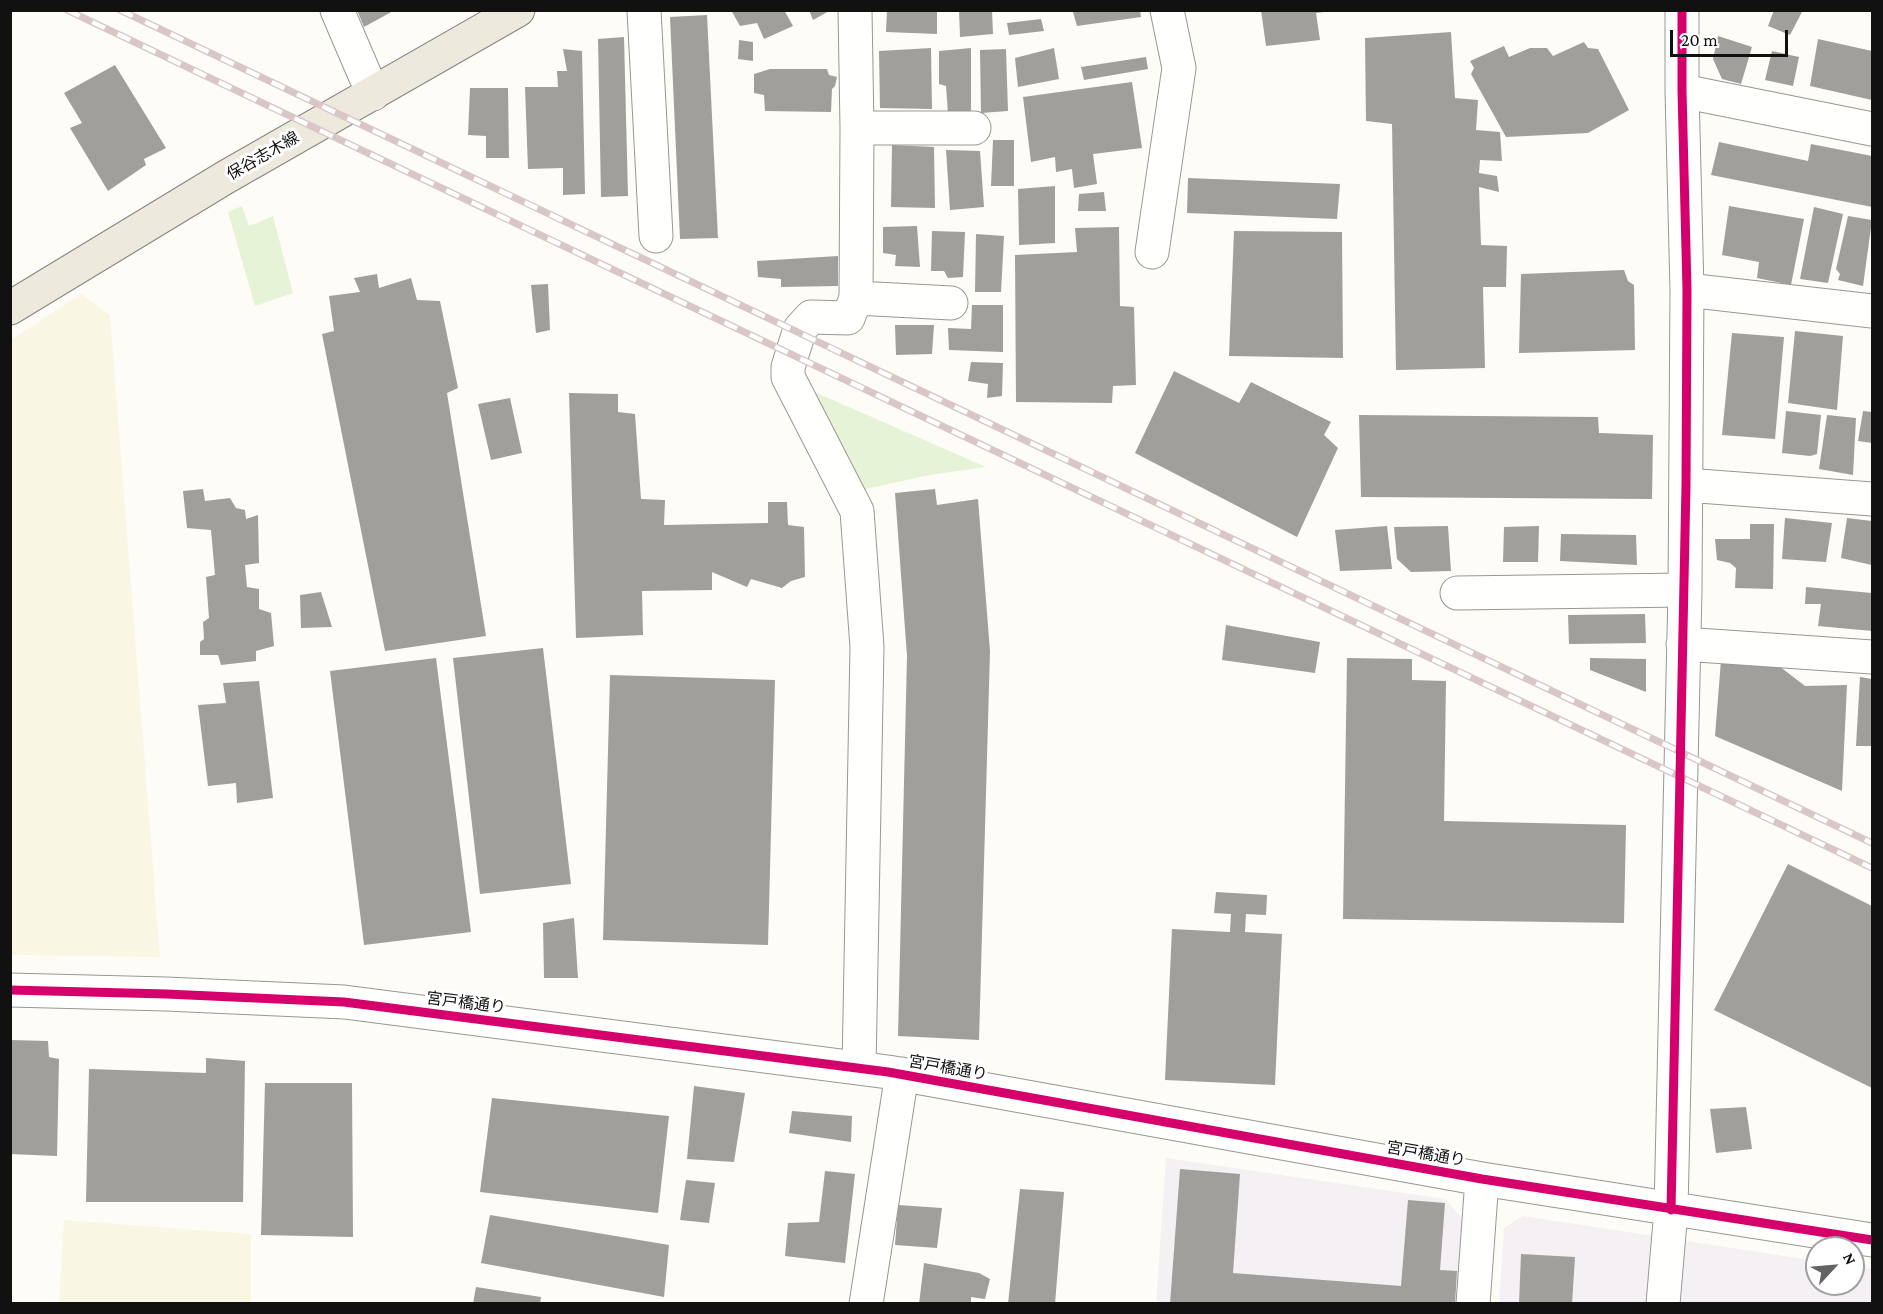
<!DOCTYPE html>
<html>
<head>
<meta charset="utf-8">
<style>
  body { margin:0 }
  #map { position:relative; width:1883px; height:1314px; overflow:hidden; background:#fdfcf7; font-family:"Crimson Pro",serif }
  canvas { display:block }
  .frame { position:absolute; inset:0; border:12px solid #111; pointer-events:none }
  .north { position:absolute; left:1805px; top:1236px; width:60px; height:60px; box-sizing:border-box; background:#fff; border:2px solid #a0a0a0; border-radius:50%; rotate:64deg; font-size:16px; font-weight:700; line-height:24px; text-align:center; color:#111 }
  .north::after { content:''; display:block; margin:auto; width:21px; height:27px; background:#646362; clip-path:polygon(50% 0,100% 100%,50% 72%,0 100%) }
  .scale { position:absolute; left:1670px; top:30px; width:118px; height:27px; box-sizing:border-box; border:3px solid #111; border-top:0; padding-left:8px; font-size:18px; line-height:21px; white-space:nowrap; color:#111; -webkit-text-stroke:4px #fff; paint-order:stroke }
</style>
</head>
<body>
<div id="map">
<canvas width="1883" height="1314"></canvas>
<div class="frame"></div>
<div class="north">N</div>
<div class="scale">20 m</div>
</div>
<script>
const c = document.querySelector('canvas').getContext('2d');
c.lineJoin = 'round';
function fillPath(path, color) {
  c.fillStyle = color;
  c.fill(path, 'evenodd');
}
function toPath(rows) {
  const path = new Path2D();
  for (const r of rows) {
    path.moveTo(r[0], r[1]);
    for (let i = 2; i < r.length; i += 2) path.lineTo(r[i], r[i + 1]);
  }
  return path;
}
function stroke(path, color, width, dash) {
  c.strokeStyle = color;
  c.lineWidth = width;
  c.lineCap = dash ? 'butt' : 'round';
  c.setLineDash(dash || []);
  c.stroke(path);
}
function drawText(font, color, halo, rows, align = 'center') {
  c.font = font + ' "Crimson Pro","Noto Sans JP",serif';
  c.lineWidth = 6;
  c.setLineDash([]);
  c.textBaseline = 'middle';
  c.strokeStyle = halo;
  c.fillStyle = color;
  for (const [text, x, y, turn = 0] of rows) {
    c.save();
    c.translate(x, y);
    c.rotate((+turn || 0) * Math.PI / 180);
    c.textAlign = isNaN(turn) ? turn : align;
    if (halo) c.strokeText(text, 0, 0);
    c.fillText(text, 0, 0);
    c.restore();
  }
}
const industrial = toPath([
  [1166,1158,1445,1199,1465,1221,1459,1303,1156,1304],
  [1523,1216,1817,1261,1817,1284,1853,1284,1853,1266,1872,1269,1872,1303,1499,1304,1504,1228]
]);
const farmland = toPath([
  [81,294,110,315,160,957,11,955,11,340],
  [64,1220,251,1234,251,1303,59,1303]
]);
const green = toPath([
  [242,206,249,226,273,216,293,293,255,306,228,212],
  [794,383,986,467,930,475,852,492]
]);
const building = toPath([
  [357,10,395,10,364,27],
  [731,10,784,10,793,26,764,39,757,23,740,26],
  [809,10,831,10,813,20],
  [887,10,937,10,937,34,886,32],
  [959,10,992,10,993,34,960,37],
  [1084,10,1140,10,1141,17,1077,26,1073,12],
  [1261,10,1324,10,1324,12,1316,13,1320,40,1266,46],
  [1774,10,1803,10,1790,35,1768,26],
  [707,15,718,238,680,239,670,17],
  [1041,19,1044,31,1009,35,1007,23],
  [1451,32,1455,98,1478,100,1476,130,1500,132,1502,161,1480,160,1479,173,1497,176,1499,192,1479,187,1481,245,1507,246,1506,287,1483,287,1485,368,1396,370,1392,124,1366,121,1365,38],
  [1718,36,1752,47,1741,84,1722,79,1713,59],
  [624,37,628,196,601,197,598,39],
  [1818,39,1872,51,1872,100,1810,86],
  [739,40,753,42,753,61,738,59],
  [1584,42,1588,48,1598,49,1629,110,1588,133,1506,137,1471,74,1474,68,1470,61,1504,46,1509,57,1530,48,1547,48,1553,56],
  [931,48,932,109,880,108,879,51],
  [971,48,971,114,948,114,946,86,939,84,939,51],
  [1054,48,1059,79,1018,87,1015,58],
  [563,49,582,51,585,194,563,195,563,168,528,169,525,87,558,87,557,71,567,71],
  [1006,49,1008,111,981,113,980,50],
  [1772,51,1799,57,1793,86,1765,80],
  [1146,57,1148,69,1084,80,1081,67],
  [115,65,166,148,144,159,146,165,108,191,70,128,82,123,64,93],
  [770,69,827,69,829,75,837,77,835,86,832,89,831,112,765,111,764,95,754,93,754,74],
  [1132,82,1142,148,1093,154,1097,184,1074,188,1072,169,1056,172,1055,157,1031,162,1023,97],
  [470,88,508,88,509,158,486,158,486,136,468,135],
  [993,140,1014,140,1014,186,991,186],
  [1719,142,1808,161,1811,144,1872,156,1872,207,1711,175],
  [892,145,934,147,935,208,891,207],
  [946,150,980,151,984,207,950,210],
  [1188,178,1340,184,1337,219,1187,213],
  [1055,186,1055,243,1019,245,1018,189],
  [1104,192,1106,211,1078,211,1079,194],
  [1729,206,1804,219,1791,285,1757,278,1759,262,1722,255],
  [1814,207,1843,214,1828,283,1800,279],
  [1848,216,1872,220,1863,286,1838,280,1840,274,1836,269],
  [917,226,920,267,895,266,896,255,883,253,883,227],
  [1119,227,1120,306,1134,307,1136,385,1113,386,1112,403,1016,402,1015,255,1077,252,1075,228],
  [932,231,965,232,963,277,948,278,944,271,931,271],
  [1234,231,1342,232,1343,358,1229,356],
  [976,234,1004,236,1001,292,975,292],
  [838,256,838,286,781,287,781,279,758,277,757,261],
  [1624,270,1628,281,1634,285,1635,350,1519,353,1521,274],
  [377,274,379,288,411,278,417,300,440,301,458,388,447,393,486,636,385,651,322,334,334,331,329,296,360,292,354,278],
  [548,284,550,330,536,333,531,285],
  [972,305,1003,305,1003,352,949,350,948,328,971,329],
  [895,325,934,325,932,354,896,355],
  [1795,331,1843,336,1837,410,1788,403],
  [1732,333,1784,337,1775,439,1722,435],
  [971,362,1003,363,1002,396,987,398,988,384,968,381],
  [1174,371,1239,403,1251,382,1331,422,1324,435,1338,448,1297,537,1135,453],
  [569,393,618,394,618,412,635,414,641,499,665,500,664,525,768,523,768,502,787,502,788,525,804,527,805,577,791,581,782,588,751,579,747,587,712,572,712,590,642,591,643,635,576,638],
  [510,398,522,453,491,460,478,404],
  [1786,411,1821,415,1817,454,1810,456,1782,453],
  [1863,411,1872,412,1872,443,1858,441],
  [1359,415,1598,417,1599,433,1653,435,1652,499,1361,497],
  [1827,415,1856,418,1853,475,1819,469],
  [203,489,205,501,230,498,236,508,245,510,246,519,258,515,259,563,245,565,247,587,259,589,259,609,271,613,274,646,256,651,256,661,221,665,218,655,200,655,200,642,204,639,203,622,209,618,206,577,215,575,211,530,187,528,183,491],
  [935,489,937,505,978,499,990,651,979,1040,898,1036,907,656,895,493],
  [1785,518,1832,523,1826,562,1782,559],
  [1847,518,1872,521,1872,565,1841,558],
  [1750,524,1774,524,1773,589,1735,588,1736,568,1730,563,1717,560,1715,539,1750,539],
  [1387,526,1392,569,1340,571,1335,530],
  [1448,526,1451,571,1411,572,1397,559,1394,527],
  [1539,526,1538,562,1503,562,1504,527],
  [1561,534,1636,535,1637,565,1560,561],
  [1806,587,1872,593,1872,631,1818,626,1821,604,1805,604],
  [321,592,332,627,301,628,300,595],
  [1645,614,1646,643,1569,644,1568,615],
  [1226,625,1320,642,1315,673,1222,660],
  [543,648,571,884,480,894,453,658],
  [436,658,471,932,364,945,330,671],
  [1347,658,1412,659,1412,680,1446,681,1444,821,1626,825,1624,923,1343,919],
  [1590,658,1646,659,1646,692,1590,670],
  [1721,660,1779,666,1805,686,1847,685,1842,791,1715,736],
  [610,675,775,680,768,945,603,940],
  [1860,677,1872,679,1872,746,1856,746],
  [259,681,273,798,237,803,236,783,208,786,198,705,226,703,223,683],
  [1788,864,1872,906,1872,1088,1714,1010],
  [1216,892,1267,895,1266,915,1246,914,1245,932,1282,934,1275,1085,1165,1080,1172,929,1230,932,1231,914,1214,913],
  [574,918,578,978,544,978,543,923],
  [10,1040,48,1041,49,1057,59,1059,57,1156,10,1154],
  [206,1058,245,1061,243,1202,86,1202,89,1069,206,1073],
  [265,1083,352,1083,353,1237,261,1235],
  [694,1086,745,1093,734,1162,687,1159],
  [492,1098,669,1116,658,1213,480,1192],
  [1746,1107,1752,1149,1716,1153,1710,1109],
  [792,1111,852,1116,851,1142,789,1133],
  [1180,1169,1240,1174,1233,1273,1401,1286,1408,1200,1445,1203,1440,1270,1457,1271,1455,1304,1170,1304],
  [825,1171,855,1174,845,1263,785,1256,788,1223,819,1222],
  [686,1180,715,1183,709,1223,680,1220],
  [1020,1189,1064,1192,1055,1304,1008,1304],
  [898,1205,942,1208,937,1248,895,1245],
  [490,1215,669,1245,664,1297,481,1263],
  [1521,1254,1575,1257,1572,1304,1519,1304],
  [924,1263,979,1273,990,1279,985,1299,971,1297,971,1304,919,1304],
  [476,1287,541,1297,540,1304,473,1304]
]);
const minor = toPath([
  [337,10,373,94],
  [644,10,656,236],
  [855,10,857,128,856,298,848,318,811,317,800,329,788,367,788,377,857,511,867,647,859,1068],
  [1682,91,1872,129],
  [857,128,974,128],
  [1152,252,1179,68,1167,10],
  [1687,290,1872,311],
  [856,298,951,303],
  [1686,485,1872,499],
  [1457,593,1685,590],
  [1683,644,1872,657],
  [10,990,166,994,344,1002,888,1072,1482,1179,1872,1240],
  [866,1304,902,1074],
  [1473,1304,1482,1179],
  [1663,1304,1671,1210,1685,590,1687,290,1682,91,1682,10]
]);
const major = toPath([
  [10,308,226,177,518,10]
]);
const rail = toPath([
  [67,10,1872,868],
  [120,10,1872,843]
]);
const cycleway = toPath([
  [10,990,166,994,344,1002,888,1072,1482,1179,1872,1240],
  [1671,1210,1686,485,1687,290,1682,91,1682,10]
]);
const streetNames = [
  ["保谷志木線",263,156,-30],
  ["宮戸橋通り",466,1003,7],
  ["宮戸橋通り",948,1068,10],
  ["宮戸橋通り",1426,1154,10]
];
fillPath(industrial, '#f5f0f3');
fillPath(farmland, '#f9f7e4');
fillPath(green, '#e7f3d7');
fillPath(building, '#a19f9c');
stroke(minor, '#979795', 35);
stroke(major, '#858482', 35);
stroke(minor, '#fffffe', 33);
stroke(major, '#ede9dc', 33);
stroke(rail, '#d9c6c7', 7);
stroke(rail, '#fff', 4.5, [14]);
stroke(cycleway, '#d6006c', 9);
drawText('16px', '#111', '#fff', streetNames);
</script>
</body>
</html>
